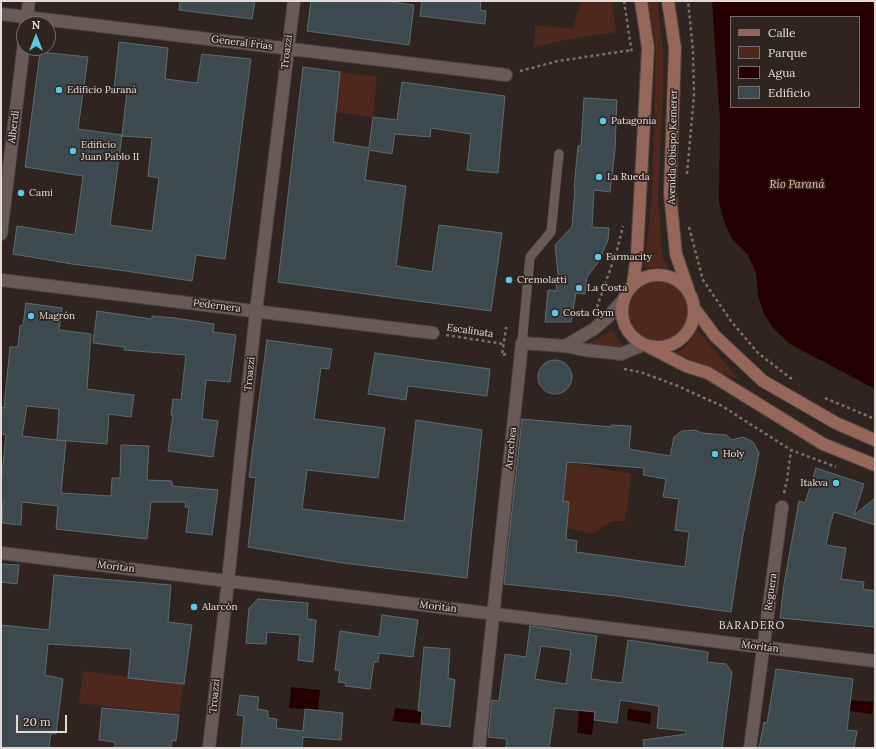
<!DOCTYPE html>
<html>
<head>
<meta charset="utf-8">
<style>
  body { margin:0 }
  #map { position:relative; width:876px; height:749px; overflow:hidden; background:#302420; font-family:Lora,serif }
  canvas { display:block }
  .frame { position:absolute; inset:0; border:2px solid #e3dbd8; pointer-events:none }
  .legend { position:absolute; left:730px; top:16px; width:130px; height:92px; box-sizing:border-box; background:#302420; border:1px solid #786d6a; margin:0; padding:5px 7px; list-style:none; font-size:12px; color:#e3dbd8 }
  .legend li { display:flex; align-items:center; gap:8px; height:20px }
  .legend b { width:20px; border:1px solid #786d6a }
  .north { position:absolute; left:16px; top:16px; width:40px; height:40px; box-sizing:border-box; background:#302420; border:1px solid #786d6a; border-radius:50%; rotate:0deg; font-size:11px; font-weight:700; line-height:16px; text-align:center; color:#e3dbd8 }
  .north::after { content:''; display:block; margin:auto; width:14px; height:18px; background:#5cc7e7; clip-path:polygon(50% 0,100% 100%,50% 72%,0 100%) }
  .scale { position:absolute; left:16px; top:715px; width:51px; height:18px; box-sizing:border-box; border:2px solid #e3dbd8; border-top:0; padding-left:5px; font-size:12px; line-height:14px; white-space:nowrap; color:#e3dbd8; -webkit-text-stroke:3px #302420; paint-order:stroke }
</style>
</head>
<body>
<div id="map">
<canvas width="876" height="749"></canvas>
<div class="frame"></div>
<ul class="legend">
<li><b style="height:5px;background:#956659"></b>Calle</li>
<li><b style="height:11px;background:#4f281d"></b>Parque</li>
<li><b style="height:11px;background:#240000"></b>Agua</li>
<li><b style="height:11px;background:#3c4a4f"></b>Edificio</li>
</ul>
<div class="north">N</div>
<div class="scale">20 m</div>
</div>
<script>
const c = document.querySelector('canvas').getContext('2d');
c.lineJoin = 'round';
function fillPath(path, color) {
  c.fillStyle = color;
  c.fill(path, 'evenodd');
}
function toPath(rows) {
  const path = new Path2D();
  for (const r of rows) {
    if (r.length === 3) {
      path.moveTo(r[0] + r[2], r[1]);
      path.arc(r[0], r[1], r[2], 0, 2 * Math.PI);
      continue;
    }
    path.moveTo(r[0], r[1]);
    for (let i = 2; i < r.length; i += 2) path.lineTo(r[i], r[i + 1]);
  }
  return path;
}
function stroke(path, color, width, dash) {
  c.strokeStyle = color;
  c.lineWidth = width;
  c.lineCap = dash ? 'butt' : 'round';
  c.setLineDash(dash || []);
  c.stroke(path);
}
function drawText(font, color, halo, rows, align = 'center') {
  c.font = font + ' Lora,serif';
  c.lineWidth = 3.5;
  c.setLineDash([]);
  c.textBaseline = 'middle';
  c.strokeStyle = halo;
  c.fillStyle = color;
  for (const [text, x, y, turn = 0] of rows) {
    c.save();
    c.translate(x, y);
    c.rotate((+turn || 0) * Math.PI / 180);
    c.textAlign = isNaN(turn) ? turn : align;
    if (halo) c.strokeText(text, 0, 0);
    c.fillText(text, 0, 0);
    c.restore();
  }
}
const green = toPath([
  [581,1,612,1,616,32,560,41,534,47,535,25,573,29],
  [648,1,657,1,663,48,663,97,658,194,662,256,668,268,644,267,652,196,656,48],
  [340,72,377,77,373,117,335,112],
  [658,311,30],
  [695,327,738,379,667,353,676,352,683,349,695,335],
  [612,330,623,347,583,346],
  [567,462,631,474,625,521,612,521,592,534,567,528,569,503,563,501],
  [83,671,183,684,179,715,79,703]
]);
const water = toPath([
  [712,1,875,1,875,389,790,344,773,328,765,316,758,296,756,273,748,255,732,239,724,221,719,202,720,120],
  [731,17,859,17,859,107,731,107],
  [291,687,320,690,318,710,289,708],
  [850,700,873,702,872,714,849,711],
  [395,708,422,711,421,724,393,721],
  [628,709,651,712,650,724,627,720],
  [579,710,595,712,592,735,577,733]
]);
const building = toPath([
  [180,1,255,1,252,19,179,10,180,1],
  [311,1,384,1,414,5,409,45,307,31,311,1],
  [422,1,481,1,480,10,486,11,485,24,420,16,422,1],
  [119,42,168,48,165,79,197,83,202,54,251,59,225,259,196,255,192,281,126,271,72,264,13,254,17,226,75,235,83,176,25,167,40,52,88,57,78,129,122,135,110,225,152,231,159,178,148,176,152,138,122,136,127,90,114,89,119,42],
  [303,67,340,72,333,142,369,148,373,117,397,120,402,82,505,96,498,173,467,170,471,134,431,128,430,137,395,134,392,154,369,150,365,180,406,186,396,266,432,272,439,225,502,233,491,311,278,282,303,67],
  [584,98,617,100,615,150,610,192,594,190,592,227,609,228,608,240,599,261,587,277,585,294,576,293,571,322,545,322,548,290,556,291,558,274,555,245,572,227,575,188,574,188,578,146,581,146,584,98],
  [26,303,62,308,59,330,91,334,87,389,134,395,131,417,109,414,107,444,57,440,66,441,61,493,111,496,112,478,120,478,121,445,149,446,147,480,172,481,172,486,218,490,212,535,186,532,189,507,185,507,186,502,151,502,147,539,56,529,58,506,22,502,21,525,2,523,3,501,1,501,1,484,6,435,1,434,1,407,4,408,10,347,18,347,20,326,23,325,26,303],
  [27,406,59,409,57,440,22,436,27,406],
  [97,311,152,319,152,316,175,318,214,324,213,332,236,335,230,382,206,380,202,419,218,421,213,457,168,451,173,415,171,415,173,399,181,400,186,355,124,350,125,347,93,343,97,311],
  [267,340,332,349,329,369,321,368,314,419,385,428,378,478,307,470,302,509,404,521,416,420,482,430,467,578,343,563,248,547,256,478,249,477,267,340],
  [375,353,490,369,487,396,408,386,406,400,368,394,375,353],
  [555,377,17],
  [522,419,611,427,611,425,631,426,629,449,670,456,674,437,682,431,695,430,702,433,726,435,732,440,743,437,753,442,759,453,742,541,731,612,616,596,504,584,522,419],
  [567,462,644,468,643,475,666,479,663,497,679,499,675,530,689,532,685,567,576,552,577,541,566,539,569,502,563,501,567,462],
  [816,468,864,484,854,515,875,498,875,525,834,512,830,525,826,545,846,548,841,579,864,582,863,589,875,591,875,627,780,618,784,584,799,501,805,503,816,468],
  [1,564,19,565,17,584,1,582,1,564],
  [54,575,171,585,168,622,192,625,184,684,128,678,131,649,48,644,45,675,63,679,56,734,51,733,49,748,1,748,1,625,49,630,54,575],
  [258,599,308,603,307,619,316,620,313,662,298,660,300,635,267,632,266,644,246,643,249,608,258,599],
  [382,615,418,620,413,657,379,653,378,662,374,662,370,689,345,686,346,683,338,682,340,670,335,670,340,631,379,637,382,615],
  [530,626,597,636,591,679,622,683,628,640,708,652,707,662,726,664,732,672,722,748,644,748,643,740,686,734,686,731,657,728,659,706,620,700,617,723,594,720,595,712,555,708,549,748,506,748,507,739,488,737,492,700,499,701,505,654,526,657,530,626],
  [541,646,571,650,566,684,535,679,541,646],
  [424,647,450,649,448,678,455,680,450,727,421,724,422,711,418,711,424,647],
  [776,669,853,679,847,730,857,731,854,748,759,748,764,722,767,723,776,669],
  [240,695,259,697,257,709,268,711,268,718,277,719,276,728,303,731,305,709,343,713,341,740,303,737,303,736,302,748,241,748,244,716,237,715,240,695],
  [102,708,179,715,176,741,172,740,171,748,115,748,115,742,99,740,102,708]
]);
const path = toPath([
  [624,1,632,54],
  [520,71,558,61,632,50],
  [687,174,694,95,693,50,688,1],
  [689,227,703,280,731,321,758,353,793,380],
  [597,307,617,250,623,226],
  [446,335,504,344],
  [506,354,502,355,506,328,510,330],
  [624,369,640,372,678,386,722,406,791,450,836,467],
  [825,398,875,419],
  [784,493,787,480,791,450]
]);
const lane = toPath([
  [522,343,530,257,551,232,559,154]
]);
const street = toPath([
  [1,14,506,75],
  [26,24,29,1],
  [1,234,24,43],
  [1,280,433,333],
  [565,346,594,329,608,317,623,300],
  [1,553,875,661],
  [209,748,228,581,256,311,294,1],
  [479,748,522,343,565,346,585,350,621,354,643,345],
  [750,748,782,507]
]);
const secondary = toPath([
  [668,1,675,48,670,194,676,254,689,292],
  [658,311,36],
  [633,284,637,254,648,48,641,1],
  [694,308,715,336,763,381,836,423,875,440],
  [649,347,686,366,708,373,823,444,875,465]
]);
const markers = [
  [59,90,4,"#5cc7e7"],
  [603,121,4,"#5cc7e7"],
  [73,151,4,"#5cc7e7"],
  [599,177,4,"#5cc7e7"],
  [21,193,4,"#5cc7e7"],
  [598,257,4,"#5cc7e7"],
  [509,280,4,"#5cc7e7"],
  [579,288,4,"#5cc7e7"],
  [555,313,4,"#5cc7e7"],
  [31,316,4,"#5cc7e7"],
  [715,454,4,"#5cc7e7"],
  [836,483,4,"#5cc7e7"],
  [194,607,4,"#5cc7e7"]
];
const streetNames = [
  ["General Frías",242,43,7],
  ["Troazzi",287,52,-83],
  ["Alberdi",14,127,-83],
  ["Avenida Obispo Kemerer",673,147,-89],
  ["Pedernera",217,306,7],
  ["Escalinata",470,331,8],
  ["Troazzi",250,374,-84],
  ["Arrechea",511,448,-84],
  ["Moritán",116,567,7],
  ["Reguera",771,592,-82],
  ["Moritán",438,607,7],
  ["Moritán",760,647,7],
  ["Troazzi",215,696,-84]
];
const poiNames = [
  ["Edificio Paraná",67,90],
  ["Patagonia",611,121],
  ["Edificio",81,145],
  ["Juan Pablo II",81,157],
  ["La Rueda",607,177],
  ["Cami",29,193],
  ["Farmacity",606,257],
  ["Cremolatti",517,280],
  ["La Costa",587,288],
  ["Costa Gym",563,313],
  ["Magrón",39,316],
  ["Holy",723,454],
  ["Itakva",828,483,"right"],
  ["Alarcón",202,607]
];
const waterNames = [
  ["Río Paraná",797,185]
];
const neighbourhoodNames = [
  ["BARADERO",752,626]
];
fillPath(green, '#4f281d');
fillPath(water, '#240000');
fillPath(building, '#3c4a4f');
stroke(building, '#5c6b70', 1);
stroke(lane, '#4d4340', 10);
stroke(street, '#4d4340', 14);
stroke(secondary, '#4d4340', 14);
stroke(path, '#7a6f6c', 2.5, [3, 3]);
stroke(lane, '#685a56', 9);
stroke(street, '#685a56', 12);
stroke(secondary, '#956659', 12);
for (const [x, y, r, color] of markers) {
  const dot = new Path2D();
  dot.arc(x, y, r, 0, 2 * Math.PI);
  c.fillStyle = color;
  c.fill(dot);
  stroke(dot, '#302420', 1.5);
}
drawText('10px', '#e3dbd8', '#302420', streetNames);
drawText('10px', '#e3dbd8', '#302420', poiNames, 'left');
drawText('italic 11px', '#f7baa8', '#302420', waterNames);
c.letterSpacing = '1px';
drawText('11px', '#e3dbd8', '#302420', neighbourhoodNames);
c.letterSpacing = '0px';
</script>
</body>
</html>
